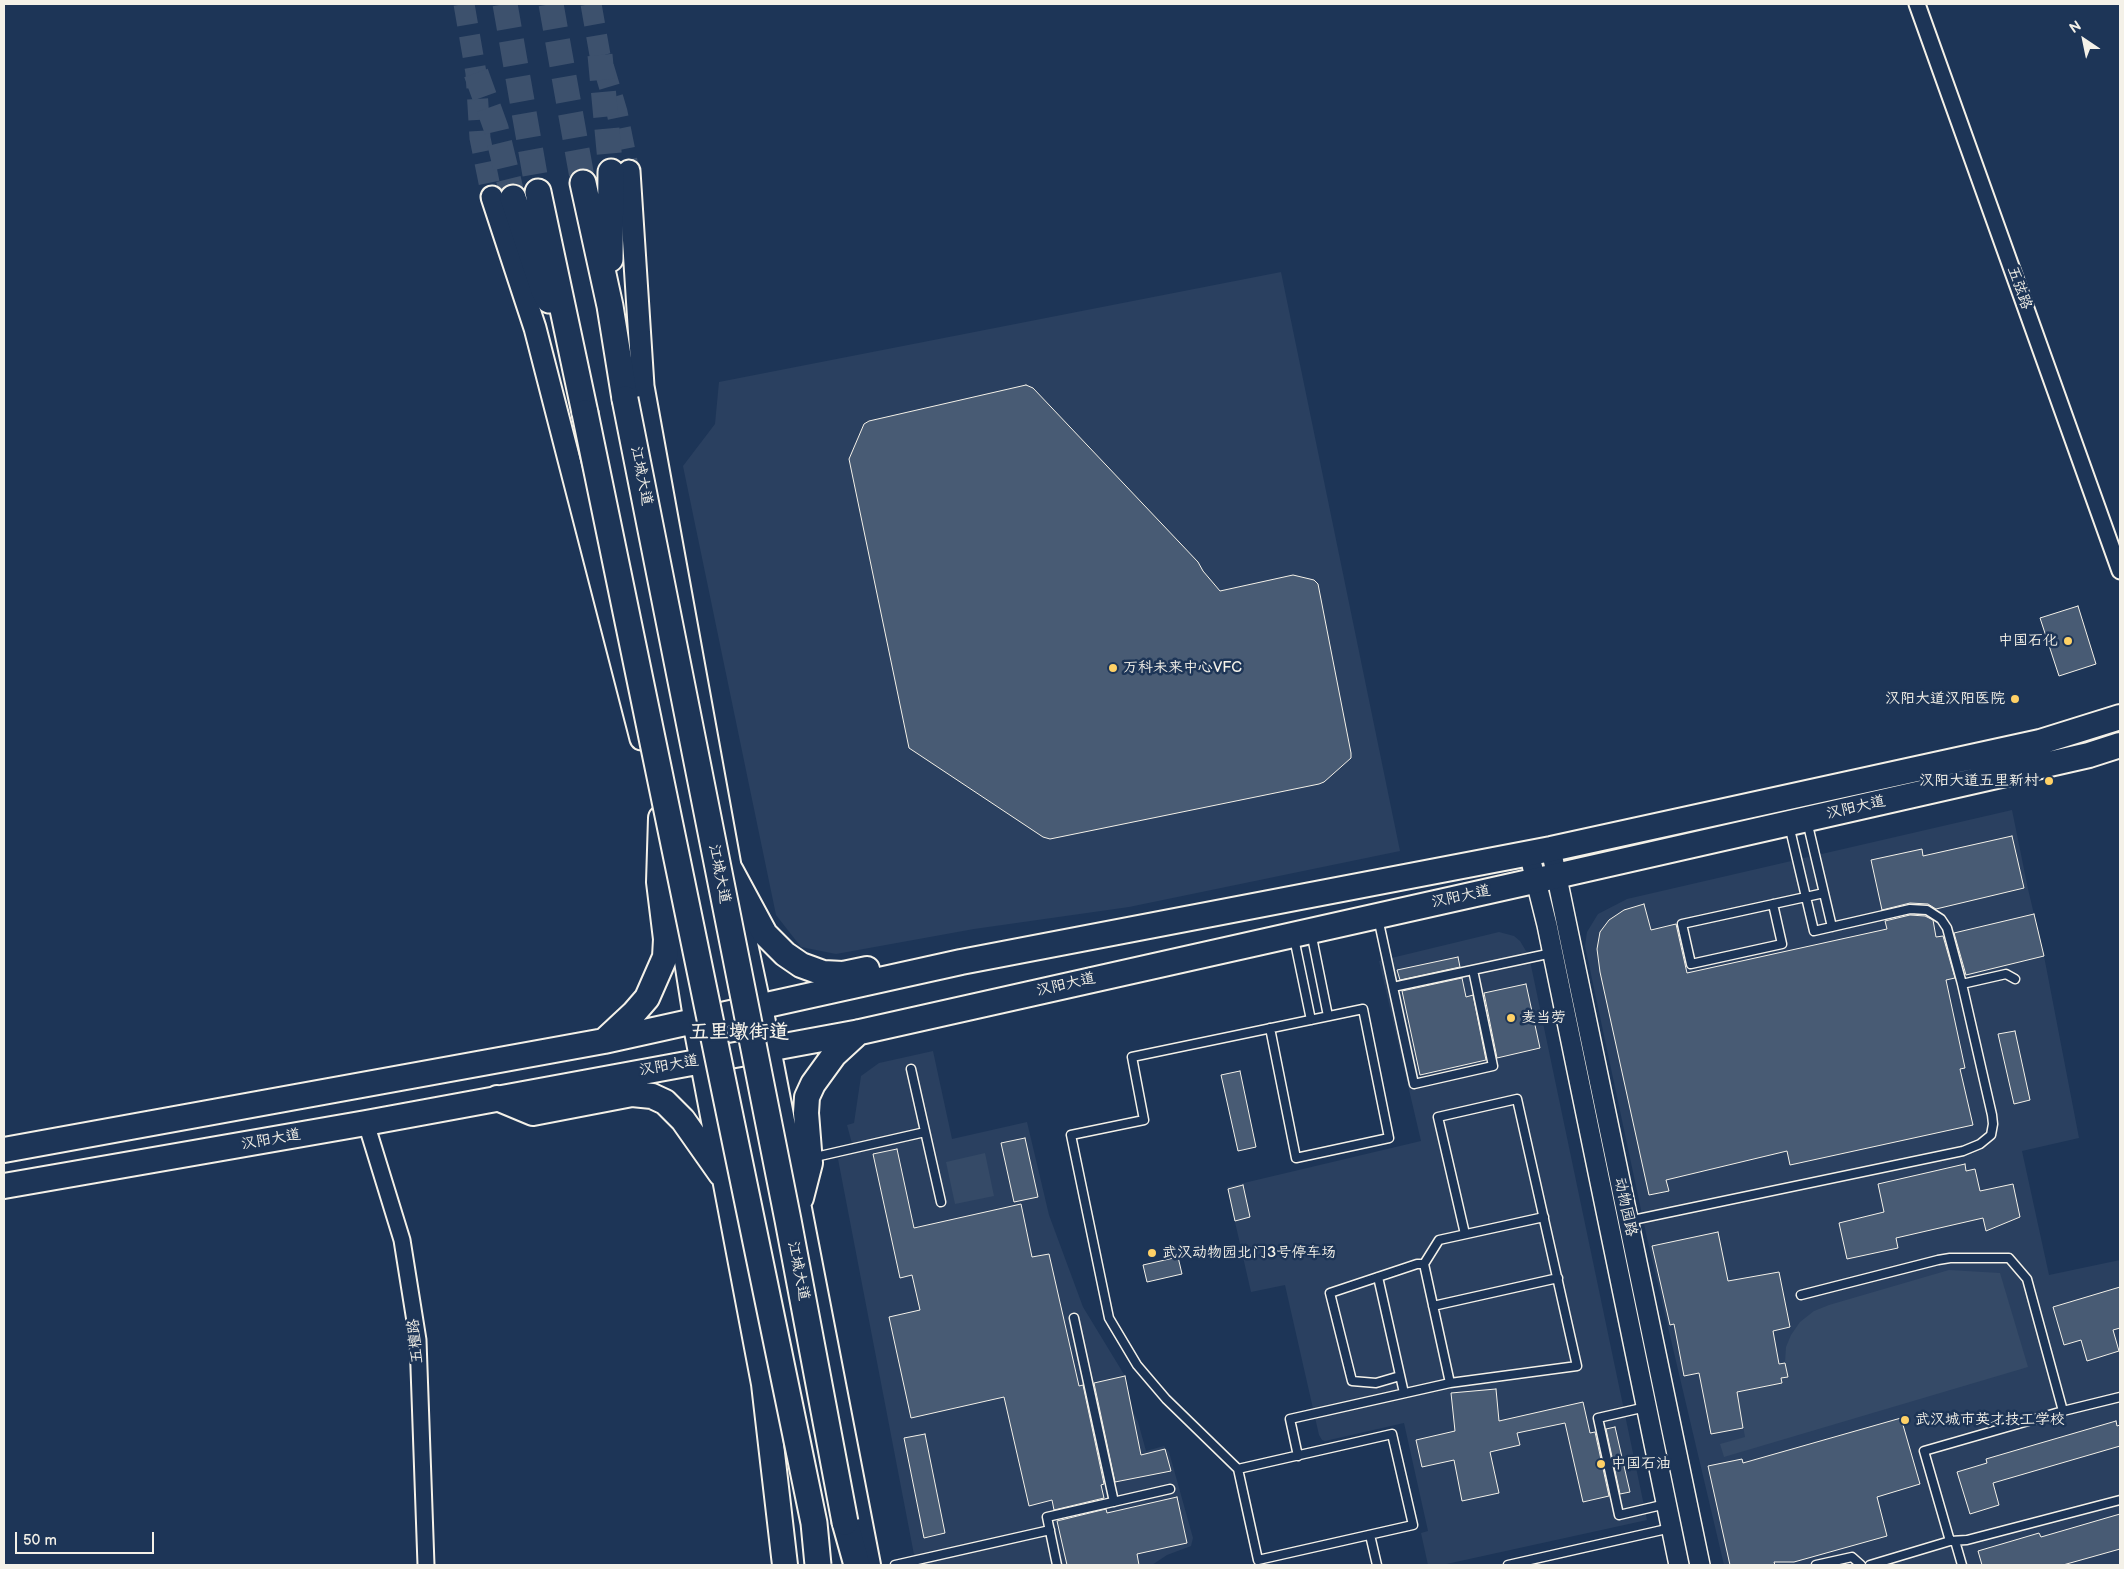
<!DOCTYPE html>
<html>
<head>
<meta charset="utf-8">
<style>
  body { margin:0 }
  #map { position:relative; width:2124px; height:1569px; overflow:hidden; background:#1d3557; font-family:"Balsamiq Sans",sans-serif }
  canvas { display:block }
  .frame { position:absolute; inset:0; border:5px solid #f4f1e8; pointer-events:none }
  .north { position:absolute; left:2059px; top:15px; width:50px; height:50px; -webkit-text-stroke:4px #1d3557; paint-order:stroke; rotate:326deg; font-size:14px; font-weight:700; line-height:20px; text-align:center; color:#f4f1e8 }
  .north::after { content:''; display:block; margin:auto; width:18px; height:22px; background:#f4f1e8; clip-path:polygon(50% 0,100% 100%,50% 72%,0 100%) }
  .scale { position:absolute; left:15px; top:1532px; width:139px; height:22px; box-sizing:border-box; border:2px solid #f4f1e8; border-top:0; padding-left:6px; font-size:15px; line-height:18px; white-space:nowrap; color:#f4f1e8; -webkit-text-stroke:4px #1d3557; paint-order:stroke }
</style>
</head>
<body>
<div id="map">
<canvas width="2124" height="1569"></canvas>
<div class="frame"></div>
<div class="north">N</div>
<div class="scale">50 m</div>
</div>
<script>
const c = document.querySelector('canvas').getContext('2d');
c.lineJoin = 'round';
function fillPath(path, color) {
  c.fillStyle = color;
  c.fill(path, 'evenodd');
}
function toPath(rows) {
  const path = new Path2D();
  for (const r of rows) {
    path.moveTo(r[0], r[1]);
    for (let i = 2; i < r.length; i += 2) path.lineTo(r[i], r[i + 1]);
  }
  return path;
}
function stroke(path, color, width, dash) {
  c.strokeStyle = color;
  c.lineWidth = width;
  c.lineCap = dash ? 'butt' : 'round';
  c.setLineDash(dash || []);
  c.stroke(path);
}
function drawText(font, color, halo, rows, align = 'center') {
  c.font = font + ' "Balsamiq Sans","LXGW WenKai TC",sans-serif';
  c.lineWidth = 5;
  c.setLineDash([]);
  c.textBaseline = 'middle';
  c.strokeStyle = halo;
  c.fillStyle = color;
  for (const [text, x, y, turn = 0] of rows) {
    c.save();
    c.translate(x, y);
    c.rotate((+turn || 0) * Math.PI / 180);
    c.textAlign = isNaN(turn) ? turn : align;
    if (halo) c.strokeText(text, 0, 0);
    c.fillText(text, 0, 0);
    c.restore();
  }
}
const built = toPath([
  [1281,272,1400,851,1129,907,974,929,836,954,801,947,776,915,683,466,715,424,719,382],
  [2012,810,2028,889,2044,956,2079,1138,2022,1151,2049,1275,2120,1260,2120,1565,1724,1565,1647,1238,1585,946,1587,932,1598,914,1627,899],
  [1499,932,1514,936,1520,941,1529,956,1647,1520,1442,1565,1428,1565,1421,1533,1428,1531,1404,1423,1325,1441,1322,1440,1319,1435,1285,1285,1251,1292,1227,1187,1421,1141,1379,961],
  [933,1051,952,1139,1027,1122,1049,1215,1083,1307,1125,1376,1133,1411,1138,1422,1146,1451,1164,1446,1169,1452,1193,1538,1191,1546,1167,1555,1152,1565,916,1565,838,1159,854,1151,847,1125,854,1123,861,1076,879,1063]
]);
const green = toPath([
  [985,1153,994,1196,955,1204,946,1162],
  [1949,1270,2000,1273,2028,1367,1724,1457,1720,1444,1745,1437,1737,1392,1782,1383,1781,1378,1788,1376,1785,1363,1786,1347,1791,1335,1800,1322,1814,1311,1829,1305]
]);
const building = toPath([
  [1026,385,1033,388,1198,562,1203,571,1220,591,1293,575,1314,580,1318,584,1351,753,1351,758,1324,782,1319,784,1050,839,1043,837,909,748,849,459,864,424,869,421,1026,385],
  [2078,606,2096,664,2059,676,2040,618,2078,606],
  [2012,836,2024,888,1936,909,1928,904,1910,903,1882,910,1871,860,1922,849,1923,856,2012,836],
  [1644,904,1651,930,1676,924,1687,973,1887,929,1885,921,1910,915,1925,916,1933,920,1936,937,1943,936,1955,978,1946,980,1965,1068,1960,1069,1973,1125,1790,1165,1787,1151,1666,1180,1669,1191,1649,1195,1600,972,1597,949,1600,932,1609,920,1624,910,1644,904],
  [2034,914,2044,956,1966,975,1954,933,2034,914],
  [1458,957,1460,967,1400,980,1397,970,1458,957],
  [1462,978,1466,997,1473,995,1486,1060,1420,1075,1402,991,1462,978],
  [1526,984,1540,1048,1497,1058,1484,993,1526,984],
  [2015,1031,2030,1100,2014,1104,1998,1034,2015,1031],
  [1240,1071,1256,1147,1238,1151,1221,1075,1240,1071],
  [1025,1138,1038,1197,1014,1202,1001,1143,1025,1138],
  [897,1149,914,1228,1021,1204,1032,1257,1049,1254,1079,1386,1083,1385,1104,1484,1101,1485,1104,1498,1054,1510,1052,1500,1029,1506,1004,1397,911,1418,889,1317,920,1310,912,1275,900,1278,873,1154,897,1149],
  [1965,1164,1966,1171,1975,1169,1980,1191,2013,1184,2020,1217,1986,1231,1983,1218,1896,1238,1898,1248,1847,1259,1839,1223,1884,1212,1878,1184,1965,1164],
  [1243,1185,1250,1217,1235,1221,1228,1189,1243,1185],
  [1718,1232,1728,1281,1779,1272,1790,1327,1773,1331,1779,1364,1785,1363,1788,1377,1781,1378,1782,1383,1737,1392,1743,1428,1711,1434,1699,1373,1684,1376,1674,1324,1670,1325,1652,1246,1718,1232],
  [1178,1257,1182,1274,1147,1282,1143,1265,1178,1257],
  [2120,1287,2120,1328,2113,1330,2119,1351,2087,1361,2081,1340,2064,1345,2053,1307,2120,1287],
  [1125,1376,1141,1455,1165,1449,1171,1471,1115,1482,1094,1383,1125,1376],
  [1496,1389,1499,1421,1583,1402,1590,1433,1595,1432,1609,1496,1583,1502,1565,1423,1517,1433,1520,1445,1490,1452,1499,1493,1462,1501,1454,1460,1422,1467,1416,1440,1455,1431,1451,1393,1496,1389],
  [1901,1418,1920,1484,1877,1497,1887,1536,1794,1562,1774,1562,1775,1565,1730,1565,1708,1466,1742,1459,1743,1463,1901,1418],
  [2116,1421,2117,1426,2120,1425,2120,1446,1993,1483,1999,1505,1970,1514,1957,1472,1987,1463,1986,1459,2116,1421],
  [1615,1427,1630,1492,1620,1494,1606,1429,1615,1427],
  [925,1434,945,1533,924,1538,904,1438,925,1434],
  [1177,1497,1187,1543,1137,1554,1139,1565,1067,1565,1057,1521,1106,1509,1107,1513,1177,1497],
  [2120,1514,2120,1549,2063,1565,1982,1565,1978,1551,2039,1533,2041,1537,2120,1514]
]);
const secondaryTunnel = toPath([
  [464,4,476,73,480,138,492,197],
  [591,4,600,55,617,112,629,171]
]);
const trunkTunnel = toPath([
  [505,4,538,192],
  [551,4,583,183],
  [600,55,611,172],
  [476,73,496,128,513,198]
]);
const service = toPath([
  [1807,821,1832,927],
  [1789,825,1814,931,1910,909,1927,910,1941,919,1947,928,1962,984],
  [1773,904,1782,944,1691,964,1682,924,1824,893],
  [1378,918,1393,987,1552,953],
  [1311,932,1328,1016],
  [1294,938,1311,1020],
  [1393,987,1414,1084,1493,1066,1473,970],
  [911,1069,941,1202],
  [811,1158,925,1132],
  [1628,1221,1963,1151,1980,1144,1991,1135,1993,1124,1992,1115,1962,984,2006,974,2015,979],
  [1378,1277,1404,1393],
  [1801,1295,1938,1260,1950,1258,2009,1258,2027,1279,2063,1411],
  [1433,1306,1558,1278],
  [1074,1318,1114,1502],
  [1400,1376,1376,1383,1352,1381,1330,1293,1417,1264,1424,1264],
  [1450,1383,1577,1366,1517,1099,1438,1117,1465,1234],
  [1646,1407,1598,1418,1619,1515,1666,1504],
  [1298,1456,1290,1419,1450,1383,1424,1264,1439,1240,1544,1217],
  [1238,1469,1392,1434,1413,1525,1258,1560,1238,1469,1166,1399,1137,1365,1109,1318,1071,1135,1144,1120,1132,1057,1363,1009,1389,1138,1296,1158,1270,1028],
  [1370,1535,1377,1565],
  [1950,1541,1967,1540,2120,1500],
  [1955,1541,1962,1565],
  [895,1565,1050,1530],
  [1057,1565,1047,1517,1170,1489],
  [1508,1565,1671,1528],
  [1816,1565,1852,1557,1861,1565],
  [1870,1565,1950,1541,1924,1451,2063,1411,2120,1397]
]);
const minor = toPath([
  [1917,4,2120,571],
  [366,1123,402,1240,418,1340,426,1565]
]);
const tertiary = toPath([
  [1551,849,1700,1565],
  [1529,853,1547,925,1679,1565]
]);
const secondary = toPath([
  [629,171,643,386,731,871,760,1007],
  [492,197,535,328,641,739],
  [681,933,695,1021]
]);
const primary = toPath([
  [731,871,765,934,785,954,801,965,823,973,843,974,867,969],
  [760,1007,868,1565],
  [695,1021,764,1384,785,1565],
  [605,1040,634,1013,647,998,665,957,666,939,659,882,661,818],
  [497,1098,533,1113,632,1094,652,1096,665,1102,683,1120,721,1174],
  [4,1150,604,1041,961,962,1551,849,2040,742,2120,717],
  [4,1186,366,1123,860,1032,1556,876,2089,755,2120,745],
  [801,1198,810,1163,806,1113,807,1097,813,1084,834,1055,859,1032]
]);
const trunk = toPath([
  [583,183,610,306,625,399],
  [538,192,585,413],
  [513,198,544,291,549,300],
  [610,259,611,172],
  [845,1522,857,1565]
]);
const trunkBridge = toPath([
  [625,399,788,1220,845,1522],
  [585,413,814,1523,818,1565]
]);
const markers = [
  [2068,641,5,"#ffd166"],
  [1113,668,5,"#ffd166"],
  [2015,699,5,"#ffd166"],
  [2049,781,5,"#ffd166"],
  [1511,1018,5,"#ffd166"],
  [1152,1253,5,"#ffd166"],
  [1905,1420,5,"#ffd166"],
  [1601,1464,5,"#ffd166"]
];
const streetNames = [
  ["五弦路",2019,288,70],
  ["江城大道",641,476,79],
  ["汉阳大道",1856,808,-13],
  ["江城大道",719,874,79],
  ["汉阳大道",1461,897,-12],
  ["汉阳大道",1066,985,-13],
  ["汉阳大道",669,1066,-10],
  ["汉阳大道",271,1140,-10],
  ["动物园路",1625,1207,78],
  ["江城大道",798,1271,79],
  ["五檀路",416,1341,-96]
];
const poiNames = [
  ["中国石化",2058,641,"right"],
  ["万科未来中心VFC",1123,668],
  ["汉阳大道汉阳医院",2005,699,"right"],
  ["汉阳大道五里新村",2039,781,"right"],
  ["麦当劳",1521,1018],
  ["武汉动物园北门3号停车场",1162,1253],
  ["武汉城市英才技工学校",1915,1420],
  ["中国石油",1611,1464]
];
const districtNames = [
  ["五里墩街道",739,1033]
];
fillPath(built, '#2a4060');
fillPath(green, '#354a67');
fillPath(building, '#485b74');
stroke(building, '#f4f1e8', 1);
stroke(secondaryTunnel, '#3d516d', 21, [21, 11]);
stroke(trunkTunnel, '#3d516d', 25, [25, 12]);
stroke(service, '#f4f1e8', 11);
stroke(minor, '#f4f1e8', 19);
stroke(tertiary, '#f4f1e8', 22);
stroke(secondary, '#f4f1e8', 25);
stroke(primary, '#f4f1e8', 28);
stroke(trunk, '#f4f1e8', 29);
stroke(service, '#1d3557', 8);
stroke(minor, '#1d3557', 15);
stroke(tertiary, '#1d3557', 19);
stroke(secondary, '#1d3557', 21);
stroke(primary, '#1d3557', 24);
stroke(trunk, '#1d3557', 25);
stroke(trunkBridge, '#f4f1e8', 29, []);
stroke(trunkBridge, '#1d3557', 25);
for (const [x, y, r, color] of markers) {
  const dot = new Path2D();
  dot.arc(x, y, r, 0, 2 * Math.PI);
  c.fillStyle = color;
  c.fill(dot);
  stroke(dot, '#1d3557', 2);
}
drawText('15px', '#f4f1e8', '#1d3557', streetNames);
drawText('15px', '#f4f1e8', '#1d3557', poiNames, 'left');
drawText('bold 20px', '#f4f1e8', '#1d3557', districtNames);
</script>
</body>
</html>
